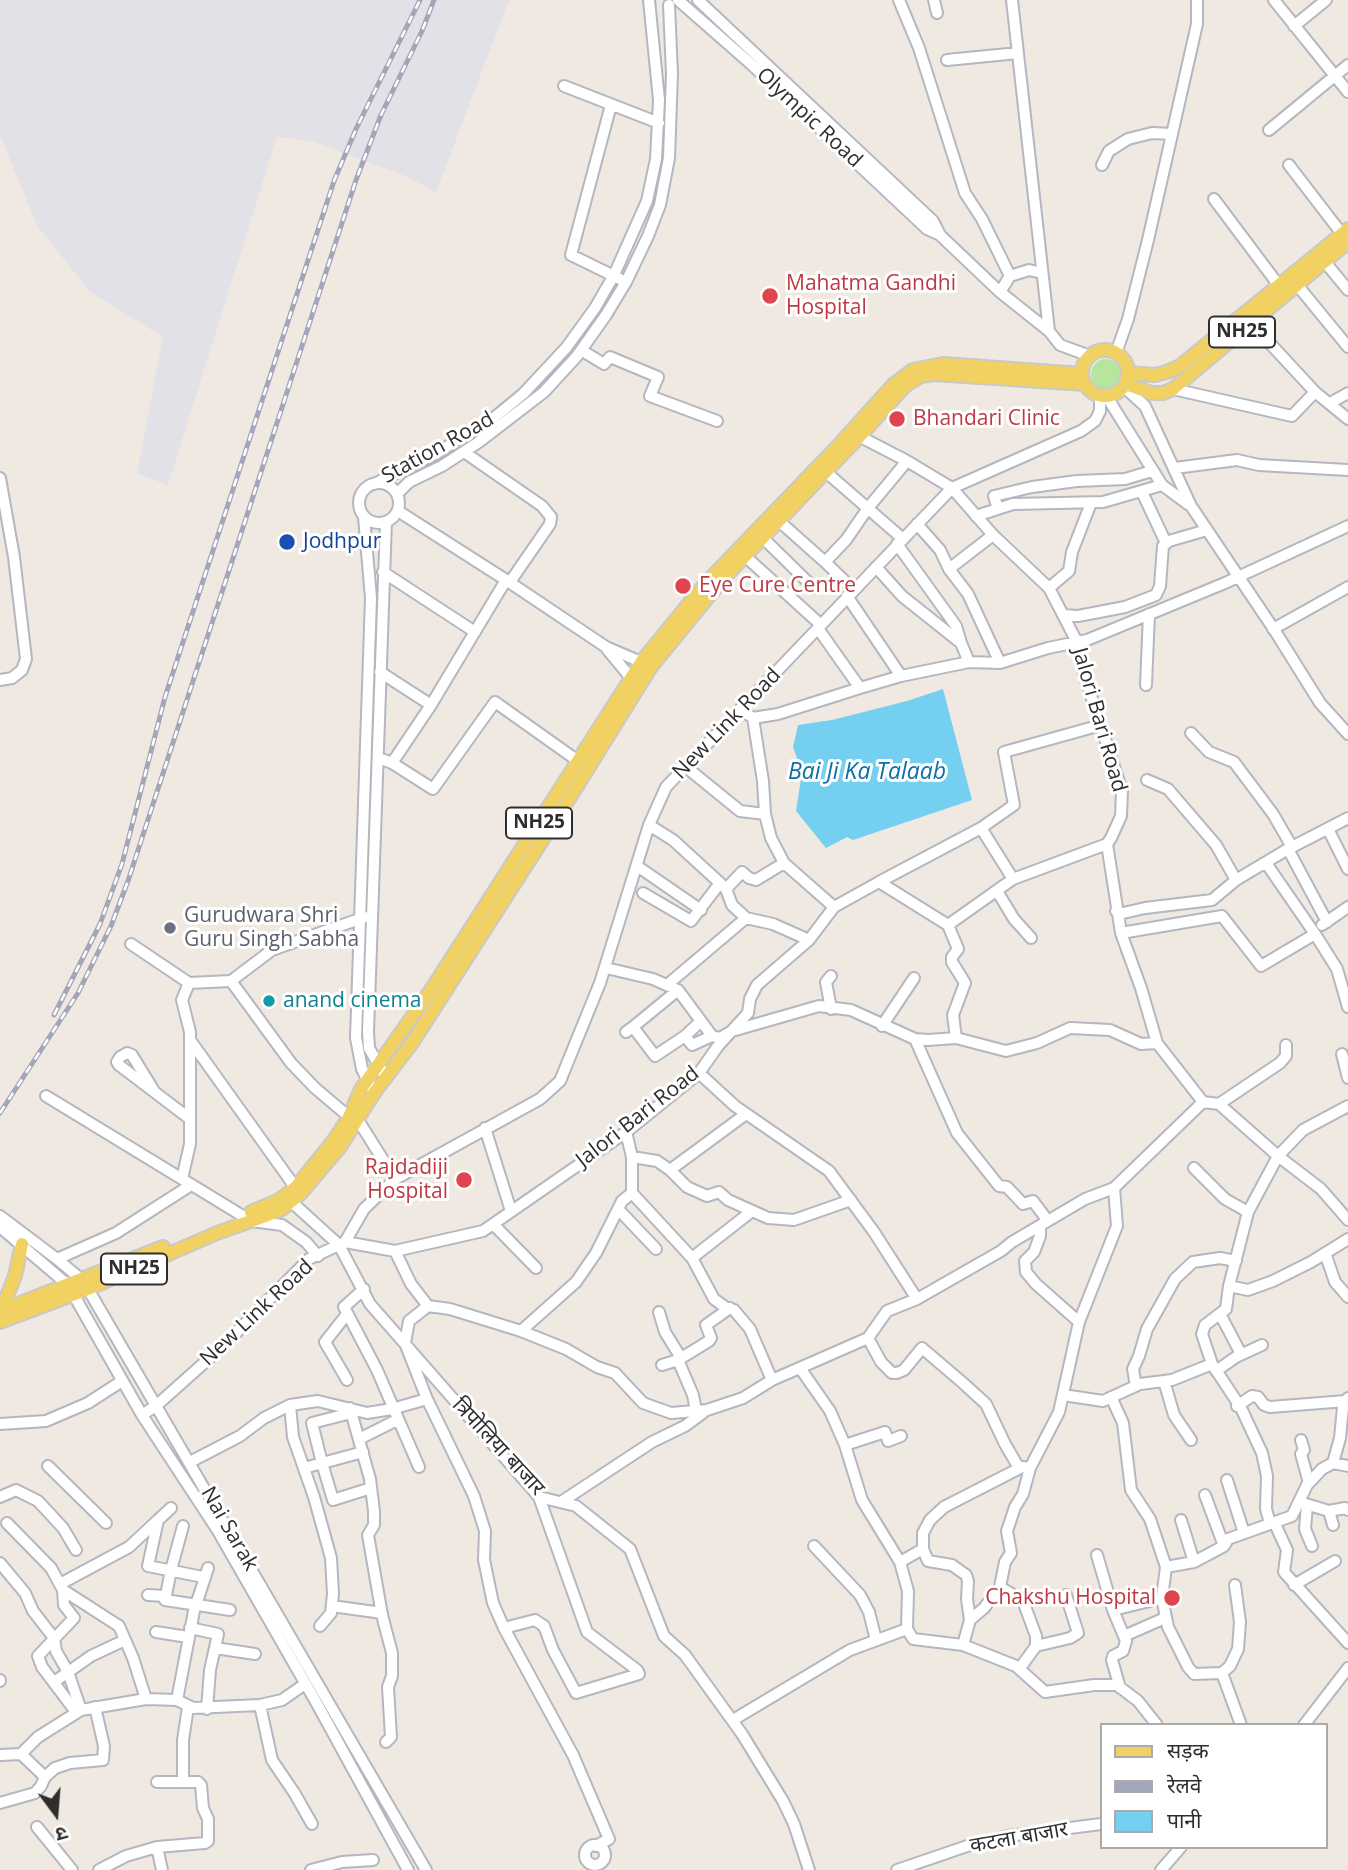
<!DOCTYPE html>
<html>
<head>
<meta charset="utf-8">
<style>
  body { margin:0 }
  #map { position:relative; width:1348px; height:1870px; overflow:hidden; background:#efe9e1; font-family:"Open Sans","Noto Sans Devanagari",sans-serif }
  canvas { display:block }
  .legend { position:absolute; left:1100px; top:1723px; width:228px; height:126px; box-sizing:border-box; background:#fff; border:2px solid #ababab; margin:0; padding:9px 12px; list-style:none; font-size:21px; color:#2e2e2e }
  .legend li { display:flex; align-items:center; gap:14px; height:35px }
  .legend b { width:35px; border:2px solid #ababab }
  .north { position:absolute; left:21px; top:1779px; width:70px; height:70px; -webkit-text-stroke:5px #fff; paint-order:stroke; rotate:164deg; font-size:19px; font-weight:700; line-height:28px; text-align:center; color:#2e2e2e }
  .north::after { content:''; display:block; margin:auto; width:24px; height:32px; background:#2e2e2e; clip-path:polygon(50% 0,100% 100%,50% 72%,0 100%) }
</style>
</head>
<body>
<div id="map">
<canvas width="1348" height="1870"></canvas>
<ul class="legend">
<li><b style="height:9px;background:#f2d163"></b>सड़क</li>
<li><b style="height:9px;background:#a3a6b8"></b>रेलवे</li>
<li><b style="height:19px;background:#75cff0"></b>पानी</li>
</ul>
<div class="north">उ</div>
</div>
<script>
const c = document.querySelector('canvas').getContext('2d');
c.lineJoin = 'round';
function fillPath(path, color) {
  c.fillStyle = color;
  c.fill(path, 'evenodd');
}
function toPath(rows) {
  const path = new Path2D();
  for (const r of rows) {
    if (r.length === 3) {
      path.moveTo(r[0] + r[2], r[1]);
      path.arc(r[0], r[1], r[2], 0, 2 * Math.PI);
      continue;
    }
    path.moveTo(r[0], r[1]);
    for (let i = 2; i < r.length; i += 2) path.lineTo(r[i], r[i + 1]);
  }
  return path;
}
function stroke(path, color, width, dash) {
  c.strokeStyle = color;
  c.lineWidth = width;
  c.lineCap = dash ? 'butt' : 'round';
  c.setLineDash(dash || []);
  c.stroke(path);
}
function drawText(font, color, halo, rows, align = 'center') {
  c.font = font + ' "Open Sans","Noto Sans Devanagari",sans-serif';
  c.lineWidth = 6;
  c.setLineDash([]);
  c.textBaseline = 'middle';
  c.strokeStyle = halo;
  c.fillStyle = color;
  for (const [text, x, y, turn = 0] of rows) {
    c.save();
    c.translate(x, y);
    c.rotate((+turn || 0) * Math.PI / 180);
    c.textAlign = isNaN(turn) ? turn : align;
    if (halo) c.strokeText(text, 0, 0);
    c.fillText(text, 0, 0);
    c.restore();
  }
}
const industrial = toPath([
  [0,0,509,0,436,192,405,176,311,141,277,137,168,485,137,473,163,337,90,292,38,227,0,136]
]);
const green = toPath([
  [1106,374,15]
]);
const water = toPath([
  [943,689,972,800,853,840,847,837,826,848,796,811,802,772,793,747,798,725,832,720,907,701]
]);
const minor = toPath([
  [678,0,751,64,927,229,940,235,1000,292,1049,331,1060,345,1090,356],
  [698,0,933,221,940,235],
  [899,0,919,48,965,193,982,219,1010,276,1000,292],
  [934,0,937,13],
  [1012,0,1049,331],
  [1274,0,1348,92],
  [1294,26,1326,0],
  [947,60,1018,53],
  [564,86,659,123],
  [611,105,571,255,620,279],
  [1269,130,1348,65],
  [1102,165,1109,151,1128,139,1152,133,1172,134],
  [1289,165,1342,234],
  [1214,199,1280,287],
  [1325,262,1348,290],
  [1010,276,1029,270,1042,273],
  [1298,286,1348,347],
  [1252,324,1315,392,1348,419],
  [581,350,604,364,610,357,658,377,650,396,717,421],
  [1116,353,1128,319,1148,240,1197,24,1197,0],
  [1124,387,1145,406,1191,506,1275,631,1320,703,1348,734],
  [1173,389,1292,416,1315,392],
  [1107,397,1162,485,1189,505],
  [1330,403,1348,393],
  [464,452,542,506,551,517,550,524,510,582],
  [1175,468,1237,460,1259,465,1348,470],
  [826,472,903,539],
  [0,478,14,557,26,659,22,670,12,678,0,680],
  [379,503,20],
  [374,484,435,454,495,417,523,394,566,348,595,308,614,275,647,201,656,159,659,100,649,0],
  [1142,492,1166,543],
  [397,494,409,482,442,466,479,442,544,392,577,356,606,315,626,282,648,236,660,205,669,158,672,74,669,5],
  [998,509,994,496,1032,487,1077,481,1125,479,1152,471],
  [398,511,506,580,606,647,648,665],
  [976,516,1013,504,1103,502,1162,485],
  [364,517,371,598,356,1038,362,1069,374,1093],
  [779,521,825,562,846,540,868,508,907,461],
  [917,524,940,550,949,569,968,594,1000,663],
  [763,538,814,588],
  [897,544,956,626,961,643],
  [745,556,821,625],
  [825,562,853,589],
  [876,567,902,596,961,643,969,662],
  [949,569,993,535],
  [383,572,475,632],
  [1049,588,1069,571,1072,552,1091,503],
  [847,596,901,676],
  [1063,615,1078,616,1125,607,1156,595,1160,586,1163,546,1169,541,1207,530],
  [1273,629,1348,587],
  [607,649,635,683],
  [380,672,431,705],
  [1146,685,1149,614],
  [860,688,901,676,969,662,1000,663,1048,648,1087,640,1225,583,1348,526],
  [740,709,753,718,778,714,860,688,819,630],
  [753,718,763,781,765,814,771,838,784,863],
  [1191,733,1209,752,1234,762,1273,814,1292,847],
  [379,758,392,763,433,789,495,702,578,761],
  [392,763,431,705,506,580],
  [686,767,740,811,765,814],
  [1147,780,1168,789,1216,845,1236,880],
  [649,825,673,840,720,883,726,889,732,905,746,918,773,924,809,940],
  [981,828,1013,879],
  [1328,829,1348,869],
  [1107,844,1121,933,1141,988,1157,1043,1203,1102,1219,1104,1278,1156,1321,1189,1348,1220],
  [1288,849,1327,922],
  [1266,863,1315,934],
  [637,866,701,910],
  [879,882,981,828,1014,805,1004,752,1101,725],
  [726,889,742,872,749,878,756,880,784,863,834,907],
  [997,891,1014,919,1031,938],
  [643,893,691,921,720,883],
  [1116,911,1119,914,1145,908,1212,900,1236,880,1288,849,1348,818],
  [948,925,958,949,952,957,952,962,965,983,953,1015,956,1038],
  [1322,925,1348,907],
  [1121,933,1222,916,1261,966,1315,934,1337,969,1348,1007],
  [131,944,189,983],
  [606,968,653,979,678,990,712,1036],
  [231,981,291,1063,315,1088,354,1121],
  [667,985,746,918],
  [831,1009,826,982,831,976],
  [701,1021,685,1036,692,1045,712,1036,720,1038,732,1031,819,1006,851,1010,915,1039,928,1040,956,1038,1006,1051,1037,1043,1070,1028,1110,1030,1141,1044,1157,1043],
  [882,1026,914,978],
  [633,1027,678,990],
  [626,1032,633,1027,655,1056,685,1036],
  [915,1039,957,1133,999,1186,1007,1187,1023,1204,1033,1201,1048,1221],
  [190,1040,300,1194],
  [1342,1054,1348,1078],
  [699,1073,735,1106,829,1171,874,1232,917,1299],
  [386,1078,369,1048,368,1032,386,522],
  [154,1091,132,1055,127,1053,120,1057,117,1062,119,1065,190,1119],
  [46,1096,251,1221,282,1225,306,1242,318,1256],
  [1219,1104,1280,1063,1286,1056,1286,1045],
  [1348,1106,1303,1130,1278,1156,1248,1212,1229,1286,1248,1290,1273,1281,1311,1262,1348,1239],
  [358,1120,395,1179],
  [485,1128,511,1211],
  [626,1132,632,1157,657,1161,670,1170,687,1187,707,1196,719,1192,728,1200,768,1218,794,1220,851,1200],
  [1194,1168,1225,1199,1248,1212],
  [670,1170,746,1114],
  [182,1179,190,1144,190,1032,182,1000,189,983,231,981,272,950,365,917],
  [632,1193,692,1258,714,1299,725,1307,734,1310,750,1329,772,1380],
  [285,1196,339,1245,370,1304,539,1497,576,1506,630,1549,664,1636,685,1655,742,1734,783,1801,794,1824,809,1870],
  [618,1209,656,1249],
  [0,1216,57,1259,82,1280,88,1289,426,1870],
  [493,1224,536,1268],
  [1040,1226,1040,1236,1034,1252,1025,1261,1026,1272,1036,1284,1079,1322],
  [0,1227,68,1285,142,1415,218,1531,316,1702,408,1870],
  [345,1242,395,1251,483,1231,626,1132,699,1073,718,1046,748,1013,750,999,757,985,809,940,834,907,879,882,948,925,1013,879,1107,844,1111,838,1121,816,1122,791,1084,674,1077,642,1049,588,993,535,952,488,907,461,853,433],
  [395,1251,411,1284,428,1306,450,1309,521,1331,566,1349,597,1367,615,1373,643,1403,671,1413,707,1410,743,1398,772,1380,868,1338,887,1311,917,1299,1001,1251,1012,1242,1085,1199,1114,1188,1203,1102],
  [1325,1253,1335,1282,1348,1297],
  [692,1258,752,1211],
  [57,1259,116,1233,191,1185],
  [1229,1286,1226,1309,1205,1325,1202,1334,1212,1364,1241,1408,1262,1453,1267,1476,1266,1509,1270,1523],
  [364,1289,344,1307,377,1370,419,1467],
  [428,1306,409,1321,405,1343,427,1399,474,1496,485,1531,484,1560,493,1603,504,1628,573,1755,609,1839,596,1846],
  [659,1312,665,1332,681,1358],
  [347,1314,325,1342,347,1380],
  [1220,1314,1241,1354],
  [521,1331,576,1282,596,1253,622,1201,632,1193,632,1157],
  [868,1338,881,1362,892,1373,897,1373,904,1370,922,1348,963,1383,986,1404,1005,1444,1019,1468],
  [678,1360,693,1395,696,1411],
  [662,1365,678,1360,709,1341,711,1338,706,1325,730,1308],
  [800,1368,830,1411,845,1445,862,1500,900,1562,908,1591,907,1629],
  [1216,1371,1236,1357,1262,1345],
  [1164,1381,1174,1415,1191,1440],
  [1136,1386,1133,1369,1139,1356,1147,1329,1175,1279,1193,1262,1220,1258,1236,1261],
  [1063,1395,1103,1401,1140,1384,1172,1380,1212,1364],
  [1111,1397,1123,1423,1131,1490,1150,1519,1166,1567,1162,1598,1168,1627,1188,1667,1194,1674,1222,1673,1241,1725],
  [290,1405,293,1437,314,1497,331,1558,333,1594,331,1613,320,1626],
  [1237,1406,1252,1396,1258,1397,1264,1405,1270,1407,1346,1401],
  [350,1408,370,1479,374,1511,374,1525,368,1535,382,1615,392,1653,392,1676,388,1687,391,1737,386,1742],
  [351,1413,312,1423,322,1463,333,1500,371,1488],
  [142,1415,157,1405,223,1346,309,1259,345,1242,364,1209,395,1179,540,1099,560,1081,600,983,649,825,666,787,952,488,1081,431,1095,421,1100,411,1100,396],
  [0,1424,46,1421,88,1403,122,1381],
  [359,1439,397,1420],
  [1301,1440,1304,1450,1301,1454,1309,1483],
  [845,1445,885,1432,888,1441,901,1436],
  [190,1462,240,1436,264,1418,290,1405,318,1401,367,1413,392,1409,427,1399],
  [1333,1463,1348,1466],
  [48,1466,106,1523],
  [304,1468,363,1452],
  [1227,1480,1244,1533],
  [1205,1495,1224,1546],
  [0,1497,16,1490,38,1501,63,1528,76,1550],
  [561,1502,652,1442,685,1426,704,1412],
  [1299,1502,1329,1511,1345,1508,1348,1510],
  [1307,1505,1305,1529,1312,1546],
  [171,1508,158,1520,148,1566,203,1577],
  [1329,1511,1333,1525],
  [1181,1520,1194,1562],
  [1274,1522,1287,1550,1284,1572,1348,1643],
  [7,1523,51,1568,63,1590,64,1605,74,1618,38,1656,42,1667,76,1712],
  [183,1526,171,1570,165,1600,230,1610],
  [814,1546,860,1595,869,1612,876,1640],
  [1097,1555,1113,1610,1126,1641,1123,1651,1113,1656,1112,1660,1120,1688],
  [900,1562,923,1549],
  [0,1563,25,1593,33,1611,54,1638,56,1651,68,1672,81,1710],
  [1166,1567,1194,1562,1224,1546,1228,1539,1292,1516,1307,1485,1322,1469,1333,1463,1340,1438,1343,1407,1348,1398],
  [60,1584,129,1547,158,1520],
  [1294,1585,1335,1561],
  [1000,1587,1023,1601,1036,1636,1036,1646,1020,1668],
  [63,1590,119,1626,133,1658,146,1699],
  [148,1595,165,1596],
  [332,1606,382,1613],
  [1113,1610,1162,1598],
  [970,1620,967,1599,968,1581,966,1575,952,1565,928,1561,923,1549,923,1533,930,1520,944,1507,1022,1467,1030,1468],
  [190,1628,218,1634,210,1670,207,1709],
  [504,1628,535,1620,544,1626,553,1650,576,1693,639,1674,637,1670,587,1632,539,1497],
  [156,1632,188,1637],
  [1124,1636,1165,1618],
  [963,1645,970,1620,984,1608,1000,1587,1005,1562,1011,1553,1007,1531,1015,1507,1023,1494,1030,1468,1059,1412,1079,1322,1117,1226,1114,1188],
  [1036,1646,1070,1638,1078,1633,1066,1595],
  [215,1648,255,1654],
  [1222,1673,1230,1666,1238,1649,1240,1622,1235,1585],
  [0,1680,0,1681],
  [54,1682,91,1656,125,1640],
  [177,1700,194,1611,208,1568],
  [260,1705,272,1760,295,1794,312,1824],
  [733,1720,850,1650,907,1629,913,1639,963,1645,1016,1666,1045,1692,1094,1685,1117,1685,1138,1701,1157,1725],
  [1304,1725,1348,1668],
  [0,1755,21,1754,38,1737,81,1710,146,1699,177,1700,193,1708,260,1705,282,1700,305,1684],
  [45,1777,55,1768,70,1763,103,1760,104,1746,95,1707],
  [183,1781,183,1740,188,1707],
  [0,1803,35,1793,41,1786,45,1777,21,1754],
  [37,1827,72,1870],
  [595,1855,10],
  [157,1847,162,1870],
  [99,1870,126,1856,157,1847,205,1843,208,1841,208,1819,203,1808,201,1785,198,1782,157,1782],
  [311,1870,342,1862,373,1860],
  [897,1870,973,1844,1008,1836,1101,1824],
  [1161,1870,1181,1847]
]);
const major = toPath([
  [1105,373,23],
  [1129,373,1155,375,1167,372,1180,366,1348,229],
  [1126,384,1151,393,1163,393,1173,389,1348,242],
  [251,1212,279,1200,296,1187,334,1140,349,1117,361,1089,433,987,642,661,705,584,836,448,893,385,913,370,943,364,1082,374],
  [0,1311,163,1247],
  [1,1311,15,1276,22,1244],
  [0,1322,88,1289,217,1233,268,1215,282,1209,300,1194,340,1147,374,1093,412,1043,572,794,651,667,723,579,860,436,906,385,921,376,934,374,1085,384]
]);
const rail = toPath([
  [54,1015,100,924,122,864,165,697,334,181,356,129,420,0],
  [0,1113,78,993,111,926,128,881,356,180,381,115,422,31,434,0]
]);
const markers = [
  [770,296,9,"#e0444e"],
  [897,419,9,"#e0444e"],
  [287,542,9,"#1a4fb4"],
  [683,586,9,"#e0444e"],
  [170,928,7,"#6b7280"],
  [269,1001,7,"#0f9aa8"],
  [464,1180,9,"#e0444e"],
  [1172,1598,9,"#e0444e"]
];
const shields = [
  [1242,332,66],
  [539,823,66],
  [134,1269,66]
];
const shieldNames = [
  ["NH25",1242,332],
  ["NH25",539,823],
  ["NH25",134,1269]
];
const streetNames = [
  ["Olympic Road",809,118,43],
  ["Station Road",438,448,-29],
  ["Jalori Bari Road",1099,720,74],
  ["New Link Road",727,724,-46],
  ["Jalori Bari Road",638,1117,-38],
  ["New Link Road",257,1313,-43],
  ["त्रिपोलिया बाजार",498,1447,47],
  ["Nai Sarak",229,1529,60],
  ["कटला बाजार",1019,1838,-10]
];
const healthNames = [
  ["Mahatma Gandhi",786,284],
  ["Hospital",786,308],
  ["Bhandari Clinic",913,419],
  ["Eye Cure Centre",699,586],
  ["Rajdadiji",448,1168,"right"],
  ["Hospital",448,1192,"right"],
  ["Chakshu Hospital",1156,1598,"right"]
];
const transitNames = [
  ["Jodhpur",303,542]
];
const worshipNames = [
  ["Gurudwara Shri",184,916],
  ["Guru Singh Sabha",184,940]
];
const cultureNames = [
  ["anand cinema",283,1001]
];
const waterNames = [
  ["Bai Ji Ka Talaab",867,772]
];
fillPath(industrial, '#e3e1e8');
fillPath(green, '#b6e59e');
fillPath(water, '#75cff0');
stroke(minor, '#b4b7c1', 14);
stroke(major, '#c9c9c9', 16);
stroke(minor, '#fff', 10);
stroke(major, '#f2d163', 12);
stroke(rail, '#a3a6b8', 5);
stroke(rail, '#fff', 2.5, [8]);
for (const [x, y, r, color] of markers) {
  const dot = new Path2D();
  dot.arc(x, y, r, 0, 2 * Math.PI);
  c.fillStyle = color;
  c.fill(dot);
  stroke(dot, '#fff', 2.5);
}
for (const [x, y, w] of shields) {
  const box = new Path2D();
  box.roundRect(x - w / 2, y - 15.5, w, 31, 5);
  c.fillStyle = '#fff';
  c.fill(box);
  stroke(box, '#2e2e2e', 2);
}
drawText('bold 19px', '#2e2e2e', null, shieldNames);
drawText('21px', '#2e2e2e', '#fff', streetNames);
drawText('21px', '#be3a42', '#fff', healthNames, 'left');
drawText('21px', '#164399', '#fff', transitNames, 'left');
drawText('21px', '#5b616d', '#fff', worshipNames, 'left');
drawText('21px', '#0d838f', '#fff', cultureNames, 'left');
drawText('italic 23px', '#0d6fa3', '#fff', waterNames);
</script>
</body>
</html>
